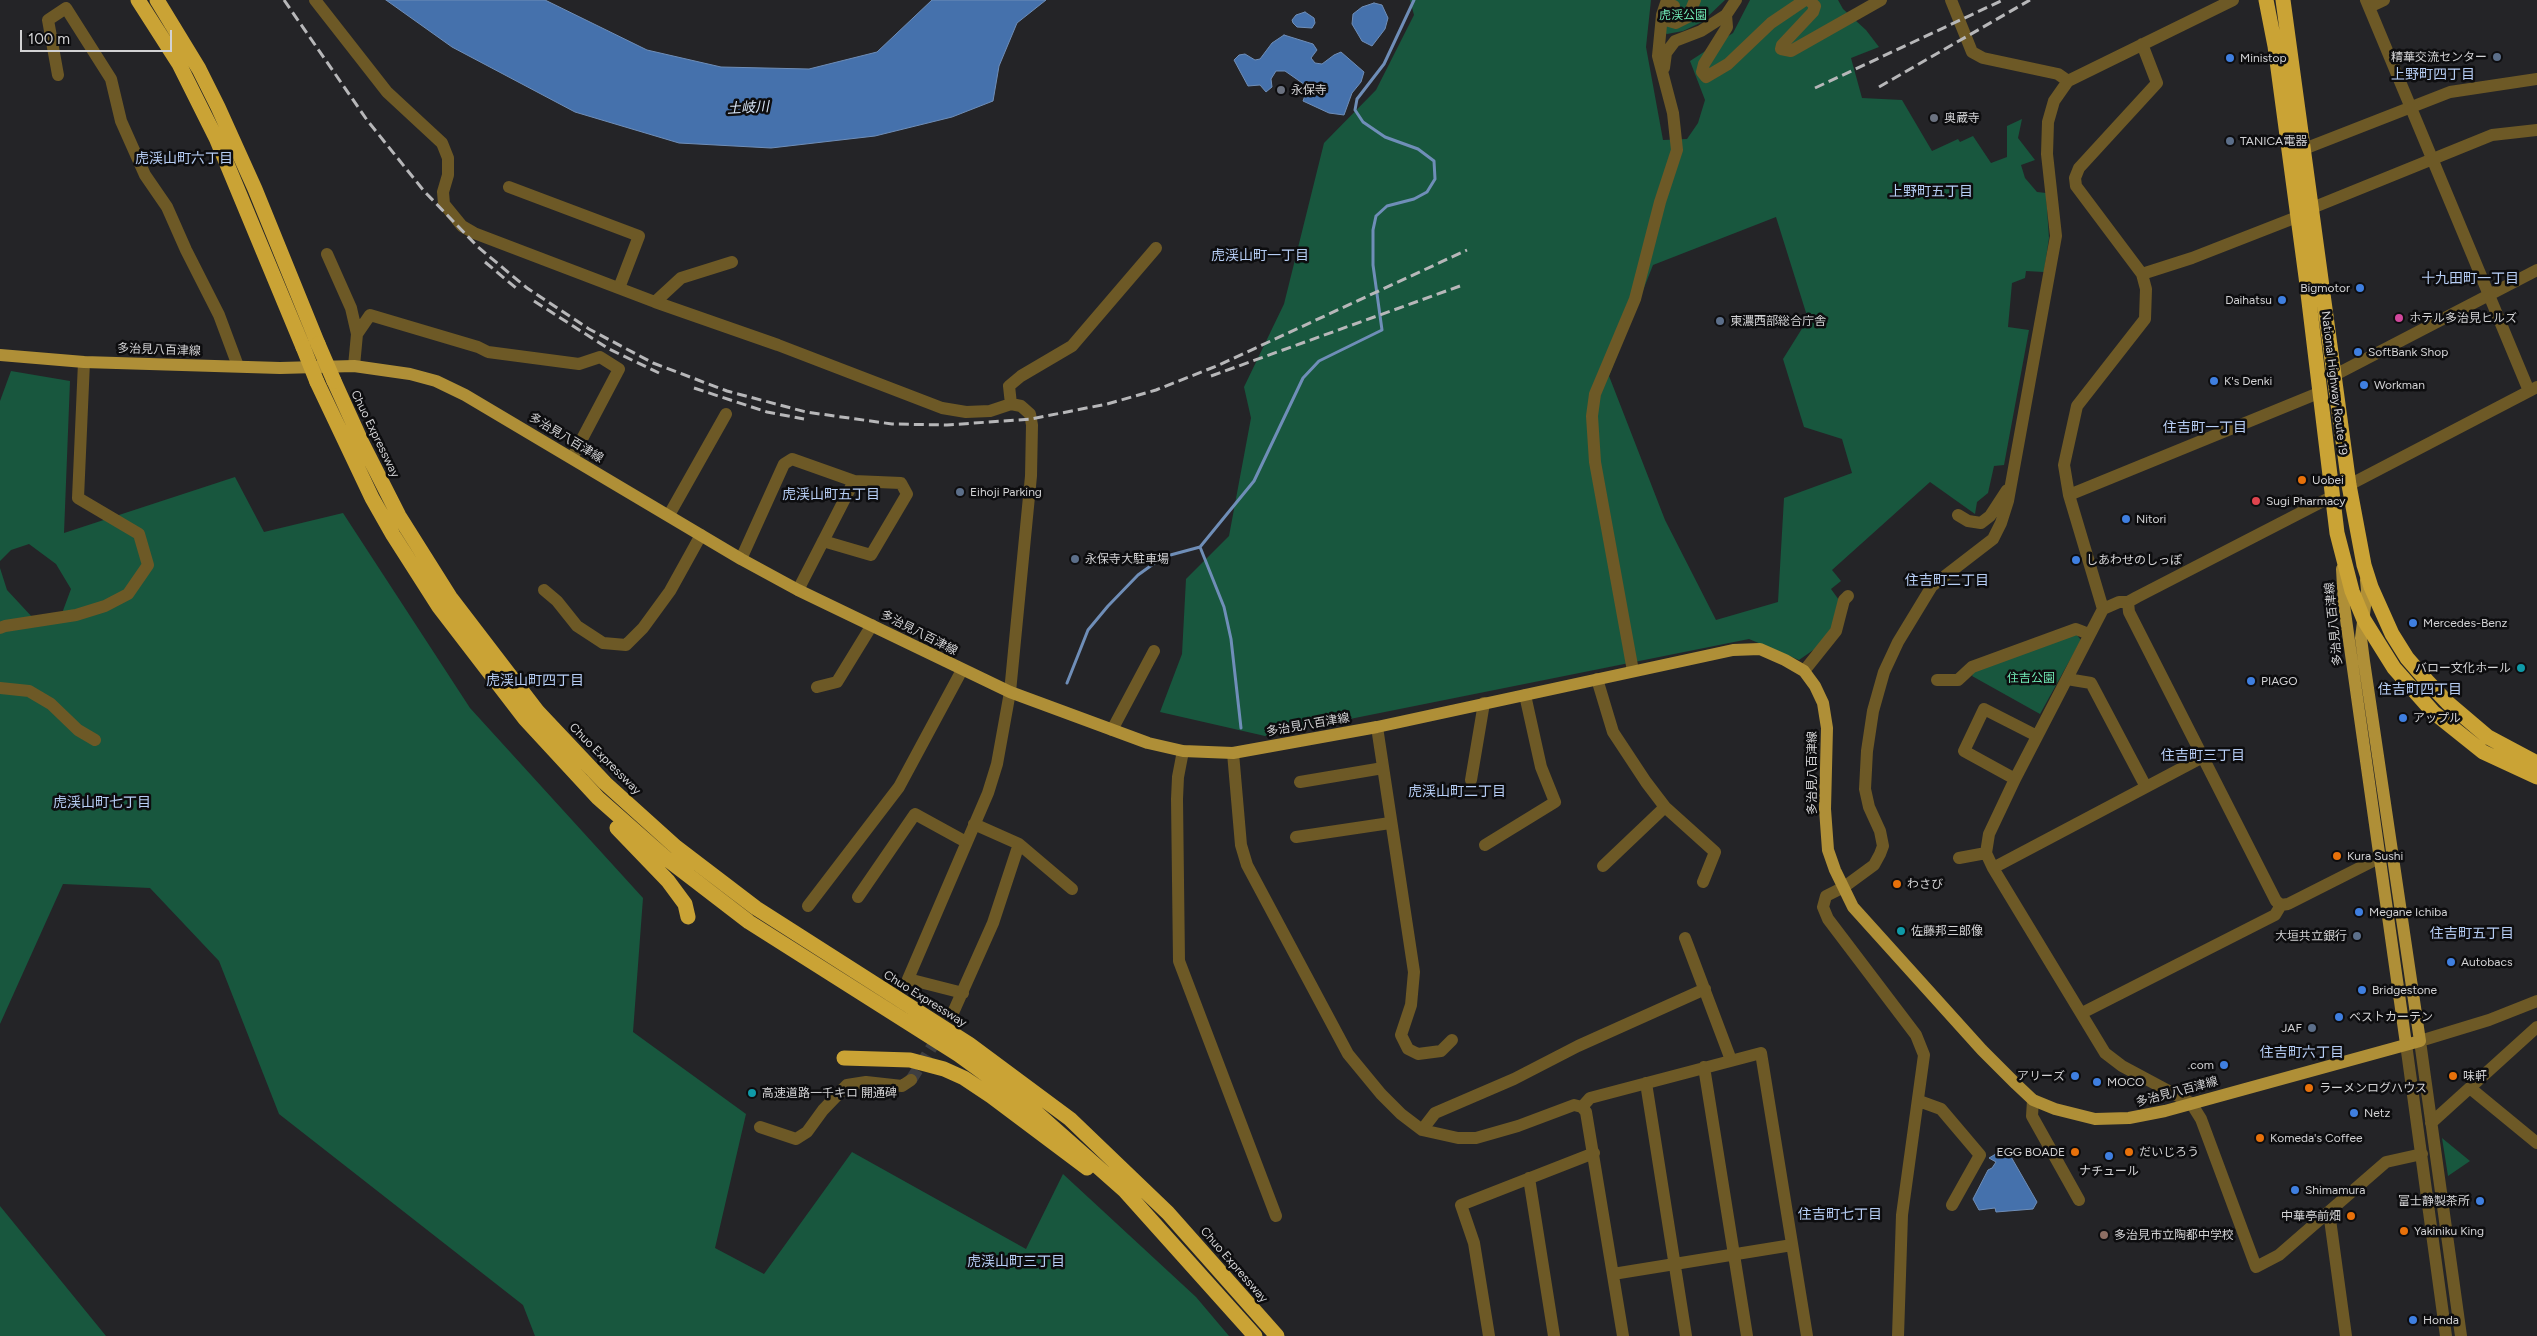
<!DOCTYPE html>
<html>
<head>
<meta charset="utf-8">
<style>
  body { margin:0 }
  #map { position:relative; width:2537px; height:1336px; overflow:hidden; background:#242427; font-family:Figtree,sans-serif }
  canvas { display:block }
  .scale { position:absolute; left:20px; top:30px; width:152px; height:22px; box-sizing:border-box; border:2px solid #d2d2d4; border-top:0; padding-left:6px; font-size:15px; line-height:18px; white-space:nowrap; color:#d2d2d4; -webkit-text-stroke:4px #0d0d0f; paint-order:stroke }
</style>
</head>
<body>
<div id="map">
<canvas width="2537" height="1336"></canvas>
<div class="scale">100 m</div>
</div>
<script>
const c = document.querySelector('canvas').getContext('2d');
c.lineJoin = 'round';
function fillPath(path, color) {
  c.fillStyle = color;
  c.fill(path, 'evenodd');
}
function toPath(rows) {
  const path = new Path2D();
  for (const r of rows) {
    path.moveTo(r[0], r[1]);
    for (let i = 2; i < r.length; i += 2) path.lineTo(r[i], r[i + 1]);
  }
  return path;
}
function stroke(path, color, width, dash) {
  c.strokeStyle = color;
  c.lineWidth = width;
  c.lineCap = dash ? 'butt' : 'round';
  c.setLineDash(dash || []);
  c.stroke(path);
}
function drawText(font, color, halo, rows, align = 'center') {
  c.font = font + ' Figtree,"Noto Sans JP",sans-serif';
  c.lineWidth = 5;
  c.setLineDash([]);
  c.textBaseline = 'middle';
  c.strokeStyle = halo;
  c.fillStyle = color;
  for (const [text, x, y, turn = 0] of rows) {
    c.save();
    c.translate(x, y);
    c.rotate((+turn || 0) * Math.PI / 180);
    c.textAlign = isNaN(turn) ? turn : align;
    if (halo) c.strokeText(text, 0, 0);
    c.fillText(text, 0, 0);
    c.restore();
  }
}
const green = toPath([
  [1410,0,1651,0,1646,47,1663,140,1687,139,1698,123,1705,100,1690,61,1733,33,1750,0,1838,0,1843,9,1866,30,1879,47,1851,58,1862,98,1902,100,1932,151,1958,139,1960,142,1973,136,1991,163,2007,157,2007,126,2022,119,2018,138,2035,160,2021,165,2025,178,2037,192,2046,193,2049,238,2044,272,2026,271,2025,278,2012,283,2008,327,2029,330,2004,465,1994,466,1988,493,1977,502,1975,514,1930,482,1832,570,1841,581,1831,589,1839,600,1832,631,1819,646,1799,660,1749,639,1265,736,1160,712,1182,654,1186,579,1229,536,1251,418,1244,387,1284,304,1324,143,1376,90,1414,15],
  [1776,217,1808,319,1783,359,1804,427,1842,439,1852,473,1784,498,1778,602,1716,620,1665,520,1609,376,1653,265],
  [1671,0,1725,0,1702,22,1683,31,1667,34,1662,32],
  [11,371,70,381,64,533,235,477,264,532,343,513,470,708,643,898,633,1032,746,1114,715,1248,764,1274,852,1152,1026,1249,1063,1174,1196,1297,1229,1336,535,1336,523,1305,279,1114,219,961,150,888,63,884,0,1024,0,568,7,590,33,618,61,616,71,589,56,564,29,544,11,550,0,561,0,401],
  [2076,634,2081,640,2040,714,1972,676,1975,670],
  [2442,1138,2470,1161,2448,1176],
  [0,1206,106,1336,0,1336]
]);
const water = toPath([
  [386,0,545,0,647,50,721,67,809,69,877,52,932,0,1046,0,1017,23,999,66,993,101,952,117,875,136,771,148,679,143,575,112,452,47,386,0],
  [1374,3,1382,5,1388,18,1385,29,1372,46,1362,41,1352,24,1353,14,1362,7,1374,3],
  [1305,12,1314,18,1315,23,1312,28,1297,27,1293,23,1292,20,1296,15,1305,12],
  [1284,35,1313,44,1317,50,1311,58,1315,63,1322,64,1334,55,1341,52,1364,72,1361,82,1352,93,1344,115,1329,113,1303,101,1308,87,1285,71,1276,71,1271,79,1272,87,1266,92,1260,85,1248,86,1234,60,1239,55,1245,54,1255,60,1260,59,1272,43,1284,35],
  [2006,1148,2037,1202,2033,1209,1996,1212,1995,1208,1979,1210,1973,1199,1988,1170,1992,1168,1996,1162,1989,1158,2006,1148]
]);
const stream = toPath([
  [1200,547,1224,607,1231,639,1241,728],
  [1067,683,1088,630,1108,606,1138,575,1163,557,1200,547,1254,481,1303,378,1319,361,1382,330,1373,265,1373,230,1376,216,1387,206,1414,199,1427,192,1435,179,1434,161,1418,149,1385,137,1363,122,1355,110,1357,99,1384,64,1414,0]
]);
const minorTunnel = toPath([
  [911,1080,952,1015]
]);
const minor = toPath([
  [315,0,387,92,442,143,448,158,448,175,443,192,444,204,462,226,474,233,655,302,778,345,942,408,966,412,990,411,1011,404,1021,406,1030,414,1032,425,1031,476,1010,692,997,764,988,793,908,979,963,993],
  [1809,0,1815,6,1813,12,1782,45,1781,49,1791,51,1881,0],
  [1951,0,1972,52,1983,58,2058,74,2068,81],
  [2366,0,2529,391],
  [1674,6,1669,21,1676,23,1688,17,1695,0],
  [2369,7,2384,0],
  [1726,15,1727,27,1704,64,1702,72,1706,77,1728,64,1771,23,1805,0],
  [1664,68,1666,53,1675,41,1701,31,1726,15,1736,0],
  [58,75,48,20,66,8,111,79,121,121,145,175,167,207,186,250,219,315,238,366],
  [2304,149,2450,92,2537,79],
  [509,187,639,236,619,288],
  [2312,208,2492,135,2537,130],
  [327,254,351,308,357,334],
  [2142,274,2192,258,2297,217],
  [655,302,681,278,732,262],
  [354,366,357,334,370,315,478,347,488,352,579,364,600,357,619,369,572,458],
  [2333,376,2537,270],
  [1011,404,1009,386,1021,376,1072,346,1156,248],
  [2349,485,2537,387],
  [2069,495,2321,392],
  [2333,496,2137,597,2128,602,2129,612,2276,901,2281,905,2288,904,2379,858],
  [669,515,726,414],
  [1958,515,1968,521,1981,523,1990,516,2007,490],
  [741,559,784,464,792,459,854,481,901,483,907,494,871,555,823,541],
  [544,590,557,601,577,626,603,643,626,645,643,628,670,591,701,535],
  [798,590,854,481],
  [2128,602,2119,602,2103,609,2015,779,1989,834,1986,853,1993,868,2105,1053,2122,1066,2191,1103,2201,1119,2256,1267,2279,1255,2386,1162,2422,1154],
  [2103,609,2069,495,2064,465,2077,406,2145,319,2146,289,2142,274,2076,186,2075,178,2079,168,2157,83,2142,44],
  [0,628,5,626,76,615,105,606,128,594,148,565,139,534,78,498,84,362],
  [1633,671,1595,462,1592,416,1595,394,1635,299,1660,202,1677,150,1673,113,1658,56,1662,15,1667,0],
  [1804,671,1836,631,1844,600,1848,596],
  [1597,679,1613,732,1646,782,1665,807,1715,852,1703,882],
  [2067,679,2091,683,2146,787],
  [1937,680,1958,680,1972,667,2076,629,2089,634],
  [817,687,837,682,872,625],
  [0,688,29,691,51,704,78,730,95,740],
  [1377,727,1414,972,1411,1005,1401,1035,1408,1049,1418,1054,1441,1051,1452,1040],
  [1112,730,1154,651],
  [1183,751,1178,777,1177,799,1179,961,1276,1216],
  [1233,753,1241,845,1247,865,1348,1054,1381,1094,1401,1114,1422,1130,1458,1138,1476,1138,1518,1126,1574,1105,1582,1107,1586,1112,1623,1336],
  [2015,779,1964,751,1984,709,2037,736],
  [1471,780,1484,703],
  [1300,782,1383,768],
  [974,824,1019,844,1072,889],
  [1296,837,1390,823],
  [1485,845,1555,802,1541,767,1525,695],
  [1959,858,1986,853],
  [1603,866,1665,807],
  [1993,868,2201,758],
  [858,897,915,814,966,842],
  [808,906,899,787,962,670],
  [1685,938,1731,1060],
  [2082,1013,2275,915,2281,905],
  [952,1015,993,923,1019,844],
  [2406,1044,2446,1336],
  [1704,1067,1747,1336],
  [1646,1083,1686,1336],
  [2470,1088,2537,1143],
  [2033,1100,2032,1116,2079,1200],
  [1919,1101,1941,1109,1980,1155,1952,1205],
  [1582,1107,1590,1098,1761,1053,1807,1336],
  [2431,1123,2537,1027],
  [760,1127,796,1139,807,1132,823,1110,847,1085,866,1082,902,1086,911,1080],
  [1422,1130,1435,1113,1514,1079,1578,1046,1705,989],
  [1529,1178,1554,1336],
  [2329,1212,2346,1336],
  [1613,1274,1792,1245],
  [1489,1336,1474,1243,1461,1205,1594,1153],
  [1898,1336,1902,1215,1924,1055,1916,1035,1828,919,1823,907,1826,896,1844,887,1874,865,1880,854,1883,846,1880,831,1869,807,1865,789,1867,751,1873,711,1884,672,1898,642,1932,586,1993,539,2001,523,2008,501,2056,236,2047,154,2048,122,2054,101,2068,81,2233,0],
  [2461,1336,2420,1041,2489,1020,2537,1001]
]);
const major = toPath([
  [0,355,84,362,280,368,354,366,410,374,436,381,465,395,741,559,798,590,1010,692,1148,743,1183,751,1233,753,1377,727,1733,650,1760,649,1785,660,1804,671,1815,686,1823,703,1827,728,1825,809,1828,850,1835,870,1853,907,1982,1050,2016,1084,2033,1100,2055,1109,2095,1119,2129,1118,2165,1111,2420,1041,2364,661,2361,638,2367,590,2366,580],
  [2342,569,2344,605,2406,1044]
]);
const highway = toPath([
  [138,0,179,64,217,140,303,347],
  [157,0,199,69,218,107,255,189,318,344],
  [2266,0,2275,46,2306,277,2337,533,2352,591,2364,620,2394,668,2433,712,2483,752,2537,777],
  [2283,0,2349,485,2364,565,2371,587,2392,634,2407,658,2427,681,2448,703,2488,737,2537,763],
  [334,381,363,445,399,516,450,597,538,712,605,783,676,847,756,908,969,1044,1070,1119,1168,1213,1277,1336],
  [317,382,372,498,393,535,439,607,525,719,598,798,667,859,749,922,959,1055,1029,1106,1125,1191,1255,1336],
  [617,828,668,881,685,904,688,917],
  [844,1058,910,1060,944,1069,964,1078,991,1096,1087,1168]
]);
const rail = toPath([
  [284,0,367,120,424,191,478,247,527,288,589,329,653,363,727,391,806,412,892,424,947,425,1031,419,1107,404,1156,390,1219,365,1467,250],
  [1879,87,2030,0],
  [1815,88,2003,0],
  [485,262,516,288],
  [534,301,609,349,659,373],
  [1211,376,1460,286],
  [694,388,767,412,804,419]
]);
const highwayBridge = toPath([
  [318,344,334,381],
  [303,347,317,382]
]);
const markers = [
  [2497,57,5,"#5c6f8a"],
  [2230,58,5,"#3f7fe0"],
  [1281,90,5,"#6b7280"],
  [1934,118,5,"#6b7280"],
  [2230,141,5,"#5c6f8a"],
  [2360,288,5,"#3f7fe0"],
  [2282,300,5,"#3f7fe0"],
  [2399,318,5,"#d1479c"],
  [1720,321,5,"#5c6f8a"],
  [2358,352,5,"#3f7fe0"],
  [2214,381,5,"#3f7fe0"],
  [2364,385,5,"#3f7fe0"],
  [2302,480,5,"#e8710a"],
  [960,492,5,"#5c6f8a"],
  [2256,501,5,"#e0444e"],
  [2126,519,5,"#3f7fe0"],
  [1075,559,5,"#5c6f8a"],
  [2076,560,5,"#3f7fe0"],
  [2413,623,5,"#3f7fe0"],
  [2521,668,5,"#0f9aa8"],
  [2251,681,5,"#3f7fe0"],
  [2403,718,5,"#3f7fe0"],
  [2337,856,5,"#e8710a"],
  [1897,884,5,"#e8710a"],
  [2359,912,5,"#3f7fe0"],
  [1901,931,5,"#0f9aa8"],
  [2357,936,5,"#5c6f8a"],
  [2451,962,5,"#3f7fe0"],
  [2362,990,5,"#3f7fe0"],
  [2339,1017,5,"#3f7fe0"],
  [2312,1028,5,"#5c6f8a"],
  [2224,1065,5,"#3f7fe0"],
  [2075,1076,5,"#3f7fe0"],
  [2453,1076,5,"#e8710a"],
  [2097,1082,5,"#3f7fe0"],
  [2309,1088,5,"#e8710a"],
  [752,1093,5,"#0f9aa8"],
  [2354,1113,5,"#3f7fe0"],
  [2260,1138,5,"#e8710a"],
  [2075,1152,5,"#e8710a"],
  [2129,1152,5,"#e8710a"],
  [2109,1156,5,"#3f7fe0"],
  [2295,1190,5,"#3f7fe0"],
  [2480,1201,5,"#3f7fe0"],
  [2351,1216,5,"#e8710a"],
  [2404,1231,5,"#e8710a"],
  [2104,1235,5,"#8d6e63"],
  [2413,1320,5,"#3f7fe0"]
];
const parkNames = [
  ["虎渓公園",1683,15],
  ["住吉公園",2031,678]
];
const poiNames = [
  ["精華交流センター",2487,57,"right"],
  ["Ministop",2240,58],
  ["永保寺",1291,90],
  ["奥蔵寺",1944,118],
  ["TANICA電器",2240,141],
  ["Bigmotor",2350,288,"right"],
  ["Daihatsu",2272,300,"right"],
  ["ホテル多治見ヒルズ",2409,318],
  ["東濃西部総合庁舎",1730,321],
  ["SoftBank Shop",2368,352],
  ["K's Denki",2224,381],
  ["Workman",2374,385],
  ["Uobei",2312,480],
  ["Eihoji Parking",970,492],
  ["Sugi Pharmacy",2266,501],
  ["Nitori",2136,519],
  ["永保寺大駐車場",1085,559],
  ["しあわせのしっぽ",2086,560],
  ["Mercedes-Benz",2423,623],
  ["バロー文化ホール",2511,668,"right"],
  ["PIAGO",2261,681],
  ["アップル",2413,718],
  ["Kura Sushi",2347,856],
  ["わさび",1907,884],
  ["Megane Ichiba",2369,912],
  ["佐藤邦三郎像",1911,931],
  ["大垣共立銀行",2347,936,"right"],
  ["Autobacs",2461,962],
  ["Bridgestone",2372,990],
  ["ベストカーテン",2349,1017],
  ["JAF",2302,1028,"right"],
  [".com",2214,1065,"right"],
  ["アリーズ",2065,1076,"right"],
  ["味軒",2463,1076],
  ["MOCO",2107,1082],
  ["ラーメンログハウス",2319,1088],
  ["高速道路一千キロ 開通碑",762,1093],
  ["Netz",2364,1113],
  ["Komeda's Coffee",2270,1138],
  ["EGG BOADE",2065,1152,"right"],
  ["だいじろう",2139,1152],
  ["ナチュール",2109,1171,"center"],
  ["Shimamura",2305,1190],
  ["富士静製茶所",2470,1201,"right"],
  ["中華亭前畑",2341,1216,"right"],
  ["Yakiniku King",2414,1231],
  ["多治見市立陶都中学校",2114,1235],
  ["Honda",2423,1320]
];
const streetNames = [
  ["多治見八百津線",159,350,2],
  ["National Highway Route 19",2334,383,83],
  ["Chuo Expressway",375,434,64],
  ["多治見八百津線",566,438,31],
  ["多治見八百津線",2334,624,-96],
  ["多治見八百津線",919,633,27],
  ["多治見八百津線",1308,725,-10],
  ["Chuo Expressway",605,759,45],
  ["多治見八百津線",1812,773,-90],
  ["Chuo Expressway",925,999,32],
  ["多治見八百津線",2177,1092,-15],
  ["Chuo Expressway",1234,1265,49]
];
const neighbourhoodNames = [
  ["上野町四丁目",2433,75],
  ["虎渓山町六丁目",184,159],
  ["上野町五丁目",1931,192],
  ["虎渓山町一丁目",1260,256],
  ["十九田町一丁目",2470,279],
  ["住吉町一丁目",2205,428],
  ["虎渓山町五丁目",831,495],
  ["住吉町二丁目",1947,581],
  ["虎渓山町四丁目",535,681],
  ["住吉町四丁目",2420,690],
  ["住吉町三丁目",2203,756],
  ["虎渓山町二丁目",1457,792],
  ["虎渓山町七丁目",102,803],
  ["住吉町五丁目",2472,934],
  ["住吉町六丁目",2302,1053],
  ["住吉町七丁目",1840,1215],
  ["虎渓山町三丁目",1016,1262]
];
const waterNames = [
  ["土岐川",748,108,-3]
];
fillPath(green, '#18573e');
fillPath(water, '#4571ac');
stroke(water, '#6f8eb8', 1);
stroke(stream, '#6f8eb8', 3);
stroke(minorTunnel, '#3e3e41', 12, [12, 6]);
stroke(minor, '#6d5926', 12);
stroke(major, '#af8f37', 12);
stroke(highway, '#caa335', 15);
stroke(rail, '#b7b7b9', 3, [10, 5]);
stroke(highwayBridge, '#caa335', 15);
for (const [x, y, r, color] of markers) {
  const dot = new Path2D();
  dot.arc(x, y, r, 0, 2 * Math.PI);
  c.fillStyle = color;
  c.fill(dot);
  stroke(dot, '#0d0d0f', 2);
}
drawText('12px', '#71ebb6', '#0d0d0f', parkNames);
drawText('12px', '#d2d2d4', '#0d0d0f', poiNames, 'left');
drawText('12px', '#d2d2d4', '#0d0d0f', streetNames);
drawText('14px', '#b7cef5', '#0d0d0f', neighbourhoodNames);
drawText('italic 14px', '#d7e4f5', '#0d0d0f', waterNames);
</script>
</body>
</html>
